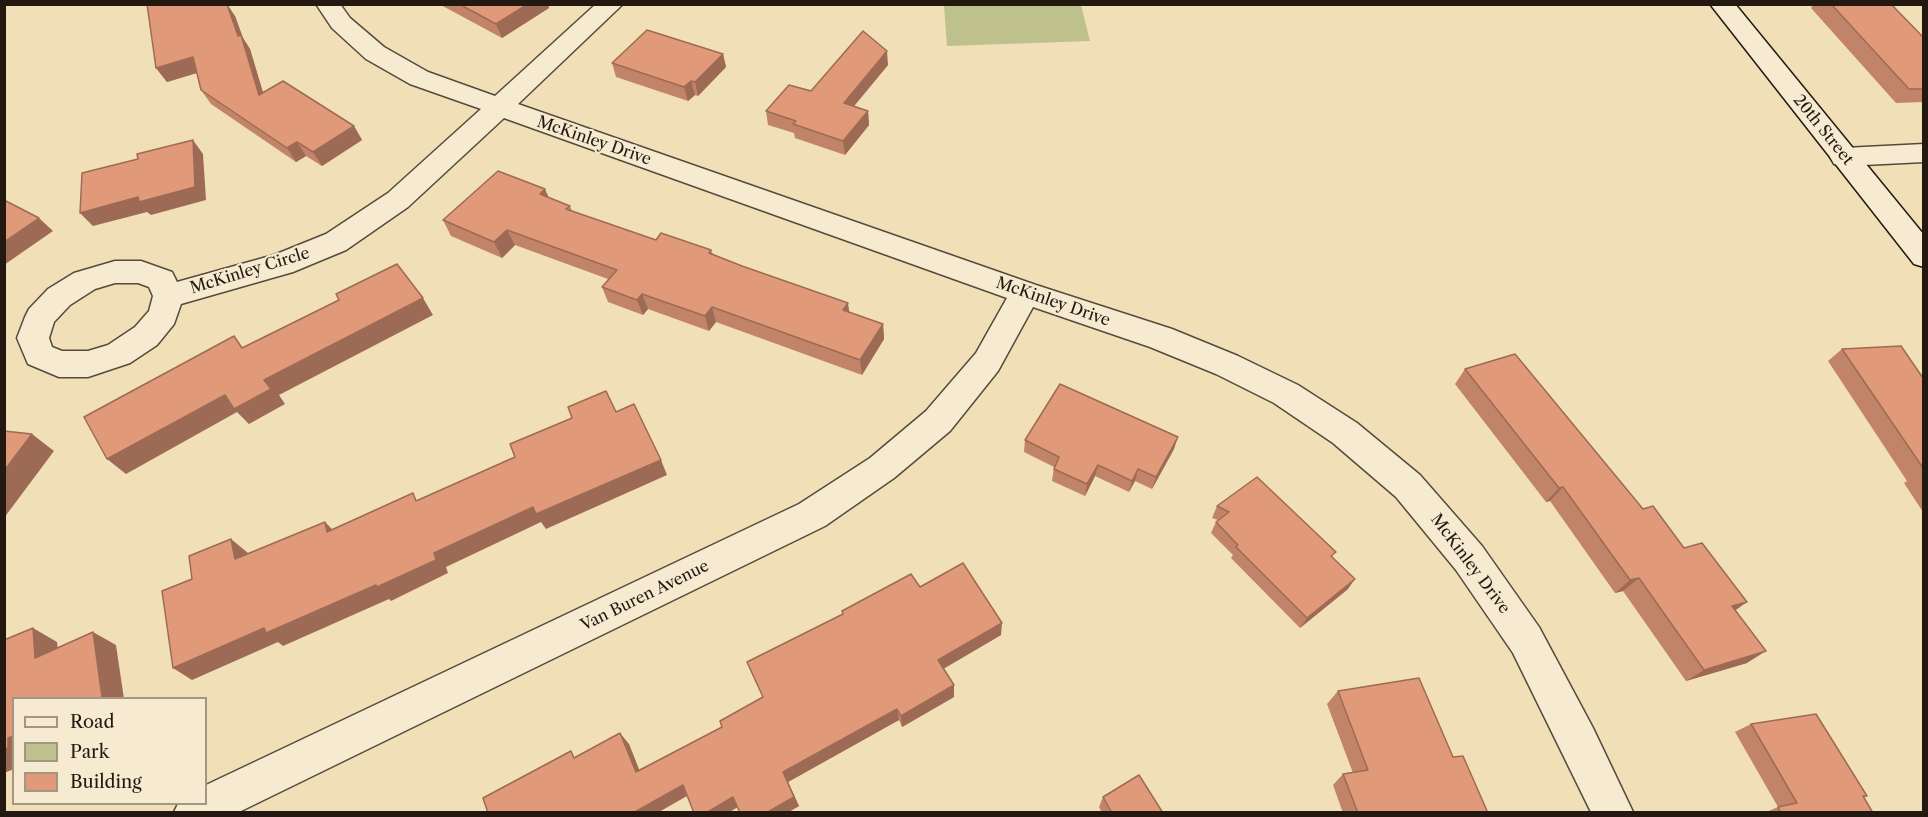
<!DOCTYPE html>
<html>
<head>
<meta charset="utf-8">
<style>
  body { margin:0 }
  #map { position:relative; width:1928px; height:817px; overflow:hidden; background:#f1dfb8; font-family:"Libre Caslon Text",serif }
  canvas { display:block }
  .frame { position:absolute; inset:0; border:6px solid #231911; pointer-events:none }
  .legend { position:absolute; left:12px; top:697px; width:195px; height:108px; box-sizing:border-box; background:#f6ead1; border:2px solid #a29684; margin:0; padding:8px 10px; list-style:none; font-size:18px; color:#231911 }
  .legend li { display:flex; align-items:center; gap:12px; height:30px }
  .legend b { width:30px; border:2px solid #a29684 }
</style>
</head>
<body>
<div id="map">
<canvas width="1928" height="817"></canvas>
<div class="frame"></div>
<ul class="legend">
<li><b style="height:8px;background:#f6ead1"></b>Road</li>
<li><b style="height:16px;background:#bec18b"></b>Park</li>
<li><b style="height:16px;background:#e09979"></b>Building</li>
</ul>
</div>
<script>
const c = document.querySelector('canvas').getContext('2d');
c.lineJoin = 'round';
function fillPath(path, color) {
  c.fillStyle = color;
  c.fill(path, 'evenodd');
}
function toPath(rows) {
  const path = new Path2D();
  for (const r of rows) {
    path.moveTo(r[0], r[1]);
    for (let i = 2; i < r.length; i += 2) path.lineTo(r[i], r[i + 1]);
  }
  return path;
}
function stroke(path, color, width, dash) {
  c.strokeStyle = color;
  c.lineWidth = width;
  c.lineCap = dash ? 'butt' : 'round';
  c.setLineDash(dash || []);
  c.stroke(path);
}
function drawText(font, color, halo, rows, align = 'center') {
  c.font = font + ' "Libre Caslon Text",serif';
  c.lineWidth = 4.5;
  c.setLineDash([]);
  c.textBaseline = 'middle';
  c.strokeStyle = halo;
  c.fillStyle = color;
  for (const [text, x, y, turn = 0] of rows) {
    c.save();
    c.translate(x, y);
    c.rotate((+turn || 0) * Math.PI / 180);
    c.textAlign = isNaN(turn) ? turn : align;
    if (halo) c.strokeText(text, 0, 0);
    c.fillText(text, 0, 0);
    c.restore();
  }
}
const green = toPath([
  [944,5,1081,5,1090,41,947,46]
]);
const street = toPath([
  [316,4,340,4,350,18,384,47,428,72,495,96,596,4,623,4,518,104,1036,285,1172,329,1238,356,1298,385,1357,423,1420,475,1482,546,1539,627,1593,728,1633,812,1591,812,1513,653,1456,570,1396,497,1333,443,1274,403,1216,374,1150,347,1033,307,998,371,950,431,894,478,825,526,239,812,174,812,178,804,206,804,206,785,799,504,870,458,926,411,976,353,1007,298,504,118,408,207,346,250,293,272,181,304,174,324,157,345,130,363,88,377,59,377,28,364,17,338,25,317,29,309,48,289,74,273,115,261,141,261,172,272,177,282,274,255,326,234,388,193,481,109,410,84,366,59,332,28,316,4],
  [115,283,138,283,149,287,153,296,149,311,135,327,108,345,88,351,62,351,52,347,49,338,54,322,70,305,95,289,115,283],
  [1924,144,1924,162,1844,166,1834,164,1830,157,1834,150,1844,148,1924,144]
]);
const secondary = toPath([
  [1710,4,1735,4,1924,235,1924,267,1914,264,1710,4]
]);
const wall = toPath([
  [439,4,548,4,549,8,502,38],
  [1814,4,1891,4,1923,37,1923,102,1896,103,1811,8],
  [235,16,243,38,250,49,263,93,354,126,362,140,322,166,306,156,296,162,211,104,201,90,197,73,167,82,156,68],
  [723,54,726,67,698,96,695,95,688,101,616,77,612,63],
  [888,65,854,106,868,111,869,125,845,155,795,138,794,133,768,125,766,111,811,91],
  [549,198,570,206,572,211,656,240,711,250,713,254,849,312,883,324,884,339,862,375,716,322,709,331,648,309,643,315,608,302,602,287,608,279,515,245,502,258,451,236,443,220],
  [1842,349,1923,378,1923,512,1904,483,1907,481,1828,361],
  [1465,369,1643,509,1684,548,1735,610,1747,663,1686,681,1623,591,1615,593,1550,501,1546,502,1455,384],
  [1025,440,1174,449,1152,489,1135,481,1129,492,1095,476,1085,496,1052,481,1054,467,1024,452],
  [1217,506,1333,557,1348,589,1300,628,1231,558,1233,555,1211,533,1216,522,1218,520,1212,518],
  [920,587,1001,635,943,669,954,685,954,697,902,727,899,720,788,782,799,806,787,813,740,813,738,807,728,813,694,813,687,796,657,813,488,813,577,757,629,744,639,770,722,727,763,697,842,614,842,611],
  [1338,691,1453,757,1488,813,1343,813,1333,785,1343,774,1353,773,1327,704],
  [1751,724,1867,796,1863,797,1873,813,1764,813,1778,807,1735,732],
  [1103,797,1163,813,1102,813,1099,807]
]);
const shadedWall = toPath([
  [227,4,235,16,243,38,250,49,268,109,259,95],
  [528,4,548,4,549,8,502,38,496,24],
  [887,51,888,65,845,117,844,103],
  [723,54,726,67,698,96,695,82],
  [193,57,203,71,167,82,156,68],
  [691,81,695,95,688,101,684,87],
  [868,111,869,125,845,155,843,141],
  [354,126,362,140,322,166,313,152],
  [193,140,203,154,206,200,151,215,147,212,93,226,80,213,138,197],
  [297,142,306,156,296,162,287,148],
  [545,189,552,205,540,194],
  [39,218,53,231,4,265,4,242],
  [507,230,515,245,502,258,494,242],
  [642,294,648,309,643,315,637,300],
  [423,298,433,315,279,395,285,404,249,424,237,412,126,474,107,459,225,395,264,380],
  [848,303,850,317,843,310],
  [712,307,716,322,709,331,705,316],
  [883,324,884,339,862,375,860,360],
  [32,434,54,451,4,518,4,471],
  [1178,437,1174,449,1152,489,1156,477],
  [661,460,667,475,546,529,541,522,446,567,448,573,391,601,389,599,283,646,278,642,192,680,173,668,434,553,533,507],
  [1098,465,1095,476,1085,496,1087,484],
  [1138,469,1135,481,1129,492,1132,481],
  [1563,487,1550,501,1546,502,1559,488],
  [325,522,339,536,327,532],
  [231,539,248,553,252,573,235,559],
  [1639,578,1623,591,1615,593,1630,580],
  [1355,579,1348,589,1300,628,1307,618],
  [1747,602,1729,615,1732,606],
  [1002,623,1001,635,938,672,938,660],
  [33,628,57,642,60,670,35,658],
  [93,632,116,645,124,699,97,699],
  [1766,651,1747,663,1686,681,1704,670],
  [954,685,954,697,902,727,901,716],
  [897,709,899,720,788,782,799,806,787,813,766,813,783,772],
  [620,733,629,744,644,782,636,772],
  [14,736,14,769,4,773,4,749,8,738],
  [683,785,690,794,657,813,633,813],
  [733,797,739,806,728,813,706,813]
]);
const building = toPath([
  [147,4,227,4,238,36,241,35,259,95,283,81,354,126,313,152,297,142,287,148,201,90,193,57,156,68,147,4],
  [459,4,528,4,496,24,459,4],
  [1831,4,1891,4,1923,37,1923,89,1909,89,1831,4],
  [647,30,723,54,695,82,691,81,684,87,612,63,647,30],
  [863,31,887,51,844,103,868,111,843,141,793,124,796,121,766,111,789,85,811,91,863,31],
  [193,140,195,187,139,202,138,197,80,213,82,173,138,159,137,154,193,140],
  [498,171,545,189,540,194,570,206,566,209,656,240,661,233,711,250,709,253,742,266,848,303,843,310,883,324,860,360,712,307,705,316,642,294,637,300,602,287,617,270,507,230,494,242,443,220,498,171],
  [4,200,39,218,4,242,4,200],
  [397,264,423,298,264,380,271,389,234,409,225,395,107,459,84,417,234,336,242,348,339,300,336,294,397,264],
  [1901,346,1923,378,1923,468,1842,349,1901,346],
  [1515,354,1643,509,1653,506,1684,548,1702,543,1747,602,1732,606,1766,651,1704,670,1639,578,1630,580,1563,487,1559,488,1465,369,1515,354],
  [1060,384,1178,437,1156,477,1138,469,1132,481,1098,465,1087,484,1054,469,1059,457,1025,440,1060,384],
  [606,391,616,412,634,404,661,460,536,514,533,507,434,553,436,560,377,587,376,585,266,633,264,628,173,668,162,591,192,579,189,556,231,539,235,559,325,522,327,532,413,493,416,501,515,457,510,444,572,418,568,407,606,391],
  [4,431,32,434,4,471,4,431],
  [1257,477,1336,552,1331,556,1355,579,1307,618,1236,547,1238,545,1216,522,1229,512,1217,506,1257,477],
  [963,563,1002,623,938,660,954,685,901,716,897,709,783,772,794,797,766,813,740,813,733,797,706,813,694,813,683,785,633,813,488,813,483,798,571,751,574,758,620,733,636,772,722,727,720,721,763,697,747,662,843,614,842,611,911,574,920,587,963,563],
  [33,628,35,658,93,632,102,697,97,699,14,699,14,736,8,738,8,748,4,749,4,640,33,628],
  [1419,678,1453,757,1463,756,1488,813,1358,813,1343,774,1368,770,1338,691,1419,678],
  [1816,714,1867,796,1863,796,1873,813,1781,813,1778,807,1797,803,1751,724,1816,714],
  [1139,775,1163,813,1112,813,1103,797,1139,775]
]);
const streetNames = [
  ["20th Street",1823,130,51],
  ["McKinley Drive",594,141,19],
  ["McKinley Circle",250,271,-17],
  ["McKinley Drive",1053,302,19],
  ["McKinley Drive",1470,564,53],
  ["Van Buren Avenue",645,596,-26]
];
fillPath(green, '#bec18b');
stroke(street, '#564a3b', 3);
stroke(secondary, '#231911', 3);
fillPath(street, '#f6ead1');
fillPath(secondary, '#f6ead1');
fillPath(wall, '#c18468');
fillPath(shadedWall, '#9d6b55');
fillPath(building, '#e09979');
stroke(building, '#9d6b55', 1.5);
drawText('16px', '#231911', '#f6ead1', streetNames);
</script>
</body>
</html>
